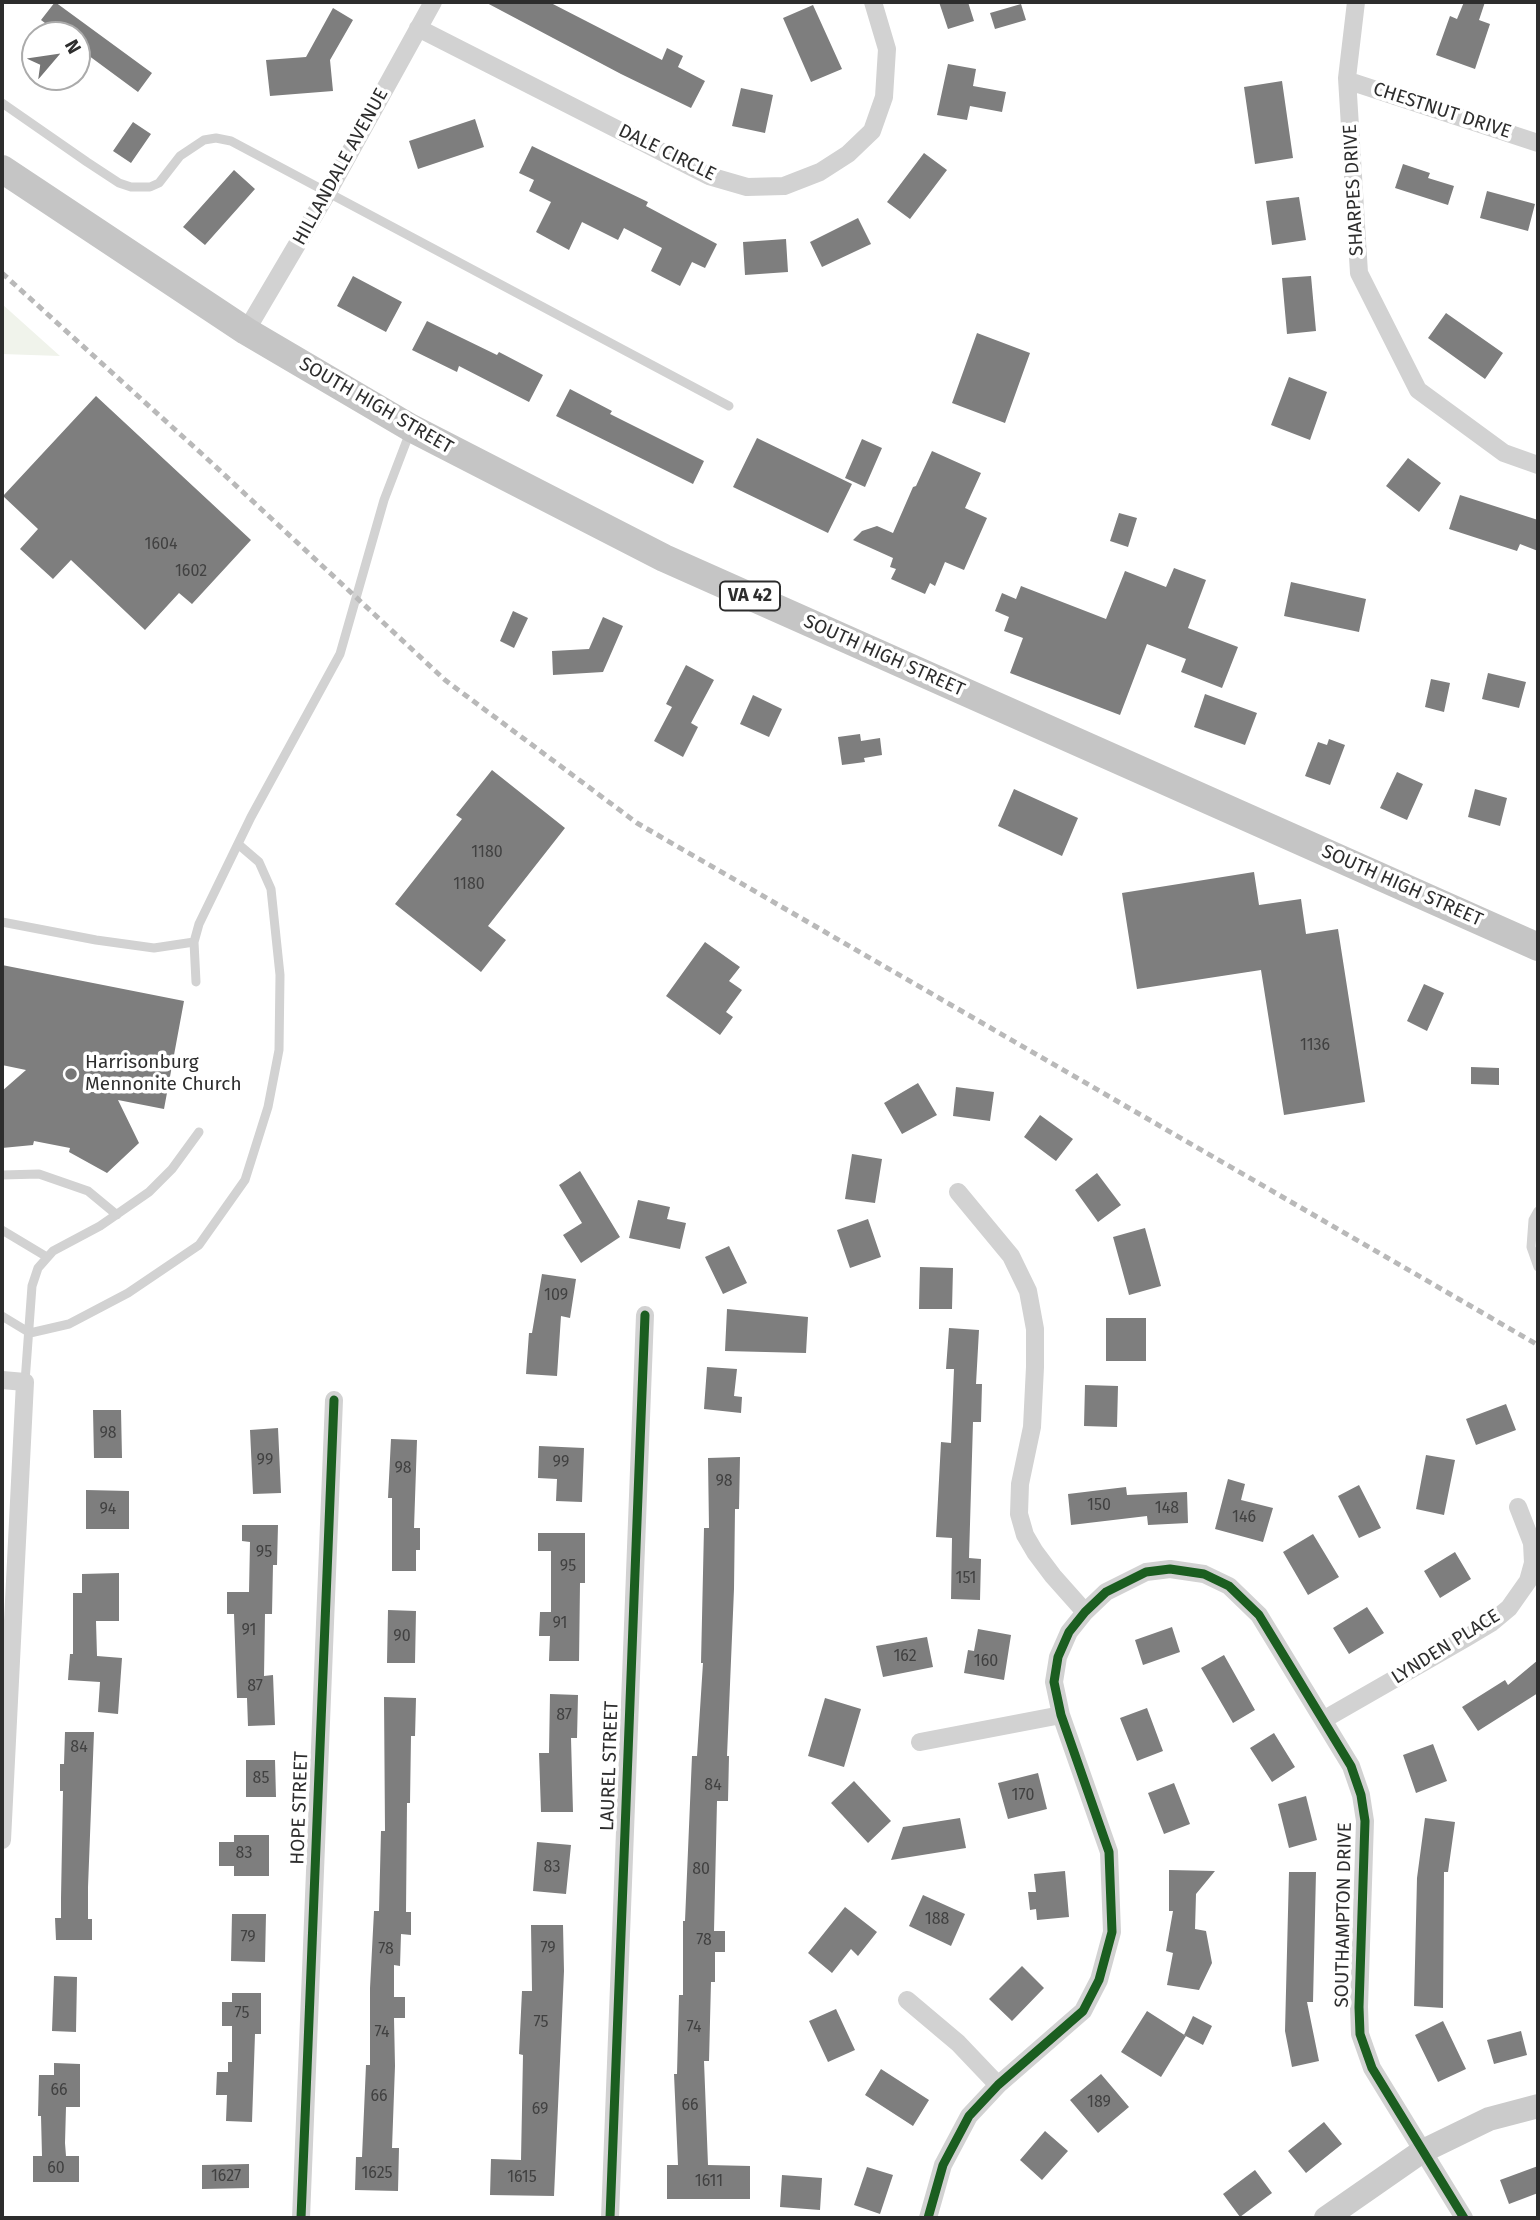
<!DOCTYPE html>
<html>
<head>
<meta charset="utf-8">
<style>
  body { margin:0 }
  #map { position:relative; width:1540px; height:2220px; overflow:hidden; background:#fff; font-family:"Fira Sans",sans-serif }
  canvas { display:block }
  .frame { position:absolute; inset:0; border:4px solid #2d2d2d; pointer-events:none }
  .north { position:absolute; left:21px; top:21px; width:70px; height:70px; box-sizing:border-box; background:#fff; border:2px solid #ababab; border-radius:50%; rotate:61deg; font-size:19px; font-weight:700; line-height:28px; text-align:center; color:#2d2d2d }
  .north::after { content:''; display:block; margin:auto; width:24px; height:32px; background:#767676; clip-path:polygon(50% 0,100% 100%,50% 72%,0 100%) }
</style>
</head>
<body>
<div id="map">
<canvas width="1540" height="2220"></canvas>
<div class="frame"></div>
<div class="north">N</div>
</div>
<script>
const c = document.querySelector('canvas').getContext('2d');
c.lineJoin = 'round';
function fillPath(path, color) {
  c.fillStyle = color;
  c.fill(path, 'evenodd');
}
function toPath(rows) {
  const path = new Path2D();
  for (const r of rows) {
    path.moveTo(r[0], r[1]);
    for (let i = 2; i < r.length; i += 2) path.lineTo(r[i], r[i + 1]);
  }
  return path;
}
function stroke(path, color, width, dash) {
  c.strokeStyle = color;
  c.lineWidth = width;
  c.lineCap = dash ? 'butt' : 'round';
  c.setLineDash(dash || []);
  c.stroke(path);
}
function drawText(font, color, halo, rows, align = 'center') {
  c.font = font + ' "Fira Sans",sans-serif';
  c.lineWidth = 7;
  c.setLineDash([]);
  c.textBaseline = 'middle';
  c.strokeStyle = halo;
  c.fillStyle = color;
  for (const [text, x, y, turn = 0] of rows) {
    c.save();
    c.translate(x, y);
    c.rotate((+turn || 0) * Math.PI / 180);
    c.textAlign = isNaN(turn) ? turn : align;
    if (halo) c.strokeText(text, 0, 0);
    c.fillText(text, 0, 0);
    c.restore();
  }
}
const green = toPath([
  [2,304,60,356,2,354]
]);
const building = toPath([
  [55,2,152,73,138,92,77,47,77,35,61,35,41,20],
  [485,2,549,2,662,60,667,48,683,56,678,67,705,81,691,108,621,74],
  [939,2,968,2,974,21,948,29],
  [1464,2,1485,2,1479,20,1490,24,1475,69,1436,55,1450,16,1457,19],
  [1021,4,1026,20,995,29,990,13],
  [813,5,842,69,811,82,783,18],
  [333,8,353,20,330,60,333,91,270,96,266,60,306,57],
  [948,64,976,69,973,86,1006,92,1002,112,970,106,967,120,937,115],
  [1282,81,1293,158,1255,164,1244,87],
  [741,88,773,95,765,133,732,126],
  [475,119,484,147,418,169,409,141],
  [133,122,151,134,131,163,113,151],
  [532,146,648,202,646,206,717,244,705,268,692,262,680,286,651,271,662,248,624,228,618,240,582,222,569,250,536,232,551,202,529,191,534,180,519,173],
  [924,153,947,170,910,219,887,202],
  [1403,164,1430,173,1428,178,1454,186,1448,205,1395,188],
  [234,170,255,189,205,245,183,227],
  [1487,191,1535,204,1528,231,1480,218],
  [1299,197,1306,240,1272,245,1266,201],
  [858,218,871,244,822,267,810,242],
  [786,239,788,272,745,275,743,242],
  [353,276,402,302,386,332,337,306],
  [1311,276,1316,331,1287,334,1282,278],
  [1446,313,1503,353,1485,379,1428,338],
  [427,321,497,355,499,352,543,375,529,402,459,366,457,372,412,350],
  [977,333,1030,353,1005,423,952,403],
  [1289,377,1327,392,1310,440,1271,425],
  [570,389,612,411,610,414,704,461,693,484,556,416],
  [96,396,251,540,192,604,179,593,145,630,71,560,53,579,20,549,38,529,3,496],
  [757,438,852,484,828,533,733,487],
  [862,439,882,448,865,487,845,478],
  [932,451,981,473,965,508,987,518,964,570,945,562,935,586,930,583,925,594,891,579,896,569,890,567,893,558,853,540,862,531,877,526,893,533,913,487,916,486],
  [1408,458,1441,483,1419,512,1386,486],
  [1460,495,1538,520,1538,551,1520,544,1517,551,1449,529],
  [1119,513,1137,518,1128,547,1110,541],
  [1174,568,1206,580,1188,628,1238,647,1222,688,1181,672,1186,659,1147,644,1120,715,1010,673,1023,638,1004,631,1009,617,995,611,1002,593,1016,599,1021,586,1106,619,1125,571,1166,587],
  [1291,582,1366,599,1359,632,1284,616],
  [513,611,528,618,514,648,500,641],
  [603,617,623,626,603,672,553,675,552,651,589,649],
  [686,665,714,680,691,723,698,727,683,757,654,741,672,707,666,704],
  [1488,673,1526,682,1519,708,1482,699],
  [1431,679,1450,683,1444,712,1425,707],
  [1205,694,1257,713,1245,745,1194,727],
  [753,695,782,709,769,737,740,724],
  [860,734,861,741,880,738,882,755,864,758,865,762,842,765,838,737],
  [1329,739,1345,745,1330,785,1305,776,1318,742,1327,745],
  [492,770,565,828,488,926,506,940,481,972,395,904,462,819,456,815],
  [1397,772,1423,784,1407,820,1380,808],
  [1014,789,1078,818,1062,856,998,826],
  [1475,789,1507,798,1500,826,1468,817],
  [1254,872,1259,905,1301,899,1306,934,1338,929,1365,1102,1284,1115,1261,970,1137,989,1122,893],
  [705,942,740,967,729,981,742,990,726,1012,733,1017,720,1035,666,996],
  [2,965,184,1001,164,1109,118,1100,139,1143,107,1173,69,1152,70,1148,34,1141,33,1145,2,1148,2,1091,26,1070,2,1065],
  [1424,984,1444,993,1427,1031,1407,1021],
  [1471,1067,1499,1068,1499,1085,1471,1084],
  [918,1083,937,1115,902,1134,884,1103],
  [956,1087,994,1092,990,1121,953,1116],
  [1040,1115,1073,1139,1056,1161,1024,1137],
  [852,1154,882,1159,875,1203,845,1199],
  [580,1171,620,1237,581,1263,563,1235,582,1223,559,1185],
  [1097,1173,1121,1205,1098,1222,1075,1190],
  [638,1200,670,1207,667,1219,686,1223,680,1249,629,1238],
  [868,1219,881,1257,850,1268,837,1230],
  [1145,1228,1161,1286,1129,1295,1113,1237],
  [729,1246,747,1283,723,1294,705,1257],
  [920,1267,953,1268,952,1309,919,1309],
  [542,1274,576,1279,570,1318,561,1316,557,1376,526,1374,529,1333,532,1333],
  [727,1309,808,1317,806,1353,725,1351],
  [1106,1318,1146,1318,1146,1361,1106,1361],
  [949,1328,979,1330,976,1384,982,1384,981,1422,973,1422,969,1558,981,1559,980,1600,951,1599,952,1538,936,1537,941,1442,951,1443,954,1369,946,1369],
  [707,1367,737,1369,734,1396,742,1397,741,1413,704,1409],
  [1085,1385,1118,1386,1117,1427,1084,1426],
  [1506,1404,1516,1430,1476,1445,1466,1419],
  [93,1410,121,1410,122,1458,94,1458],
  [278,1428,281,1493,253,1494,250,1430],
  [391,1439,417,1440,414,1528,420,1528,420,1550,416,1550,416,1571,392,1571,392,1498,388,1498],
  [539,1446,584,1448,582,1502,556,1501,557,1479,538,1478],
  [1426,1455,1455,1460,1444,1515,1416,1509],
  [740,1457,739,1509,735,1509,734,1589,727,1756,729,1756,728,1801,717,1801,714,1931,725,1931,725,1952,715,1952,715,1982,711,1982,709,2061,704,2061,708,2165,750,2166,750,2199,667,2199,667,2165,678,2165,674,2074,677,2074,679,1995,683,1995,683,1921,685,1921,692,1756,697,1756,703,1663,701,1663,704,1528,709,1528,708,1458],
  [1228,1479,1245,1484,1241,1500,1273,1508,1263,1542,1215,1529],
  [1359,1485,1381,1528,1359,1538,1338,1496],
  [1126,1487,1127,1495,1187,1492,1188,1523,1148,1525,1147,1516,1071,1525,1068,1494],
  [86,1490,129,1491,129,1529,86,1529],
  [242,1525,278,1525,277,1565,273,1565,272,1614,265,1614,264,1676,273,1675,275,1725,248,1726,247,1698,237,1698,234,1614,227,1614,227,1592,249,1592,250,1542,242,1541],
  [538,1533,585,1533,585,1583,580,1583,579,1661,549,1661,550,1636,539,1636,540,1612,551,1612,551,1551,538,1551],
  [1313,1534,1339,1577,1308,1595,1283,1552],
  [1455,1552,1471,1579,1440,1598,1424,1571],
  [119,1573,119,1621,96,1621,97,1656,122,1658,118,1714,98,1712,100,1682,68,1680,70,1654,73,1654,73,1593,82,1593,82,1574],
  [1367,1607,1384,1633,1349,1654,1333,1628],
  [388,1610,416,1611,415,1663,387,1663],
  [1172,1627,1180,1652,1143,1665,1135,1640],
  [978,1629,1011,1635,1004,1680,964,1673,968,1650,974,1651],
  [927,1637,933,1667,883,1677,876,1646],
  [1224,1655,1255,1710,1233,1723,1201,1668],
  [1538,1660,1538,1693,1478,1731,1462,1707,1505,1680,1508,1685],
  [550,1694,578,1695,577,1738,571,1738,573,1812,541,1812,539,1753,549,1753],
  [384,1697,416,1698,415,1736,411,1736,410,1803,407,1803,406,1912,411,1912,411,1935,401,1934,400,1966,394,1965,394,1997,405,1997,405,2018,394,2018,395,2066,392,2148,399,2148,398,2191,355,2190,356,2157,362,2157,366,2065,370,2065,370,1988,374,1911,379,1911,381,1831,385,1831],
  [825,1698,861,1709,844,1767,808,1756],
  [1147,1708,1163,1751,1137,1761,1120,1718],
  [65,1732,94,1732,88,1887,88,1919,92,1919,92,1940,56,1940,55,1918,61,1918,61,1898,63,1791,60,1791,60,1764,64,1764],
  [1274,1733,1295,1767,1272,1782,1250,1748],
  [1433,1744,1447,1781,1416,1793,1403,1755],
  [246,1760,275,1760,276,1797,246,1797],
  [1038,1773,1047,1809,1008,1819,998,1783],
  [854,1781,891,1821,868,1843,831,1803],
  [1174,1783,1190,1824,1164,1834,1148,1793],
  [1306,1796,1317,1840,1289,1848,1278,1804],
  [960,1818,966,1848,891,1860,903,1827],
  [1425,1818,1455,1822,1448,1872,1444,1872,1443,2008,1414,2006,1417,1878],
  [234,1835,269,1835,269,1876,234,1876,234,1866,219,1866,219,1842,234,1842],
  [537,1842,571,1845,566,1894,533,1891],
  [1169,1870,1215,1871,1196,1894,1195,1929,1206,1931,1212,1963,1199,1990,1167,1985,1173,1953,1166,1951,1173,1911,1169,1911],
  [1065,1871,1069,1917,1037,1920,1036,1909,1030,1910,1028,1892,1036,1892,1034,1874],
  [1289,1872,1316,1872,1313,2002,1307,2002,1319,2061,1292,2067,1285,2031],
  [923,1895,965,1914,951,1946,909,1926],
  [845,1907,877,1932,858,1956,851,1949,832,1973,808,1953],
  [232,1914,266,1914,265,1962,231,1961],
  [531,1925,563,1925,564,1971,554,2196,490,2195,491,2159,521,2160,523,2055,519,2054,522,1991,532,1991],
  [1022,1966,1044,1988,1012,2021,989,1999],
  [54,1976,77,1977,76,2032,52,2031],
  [232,1993,261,1993,261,2034,255,2034,252,2122,226,2121,227,2095,216,2095,217,2072,228,2072,228,2062,232,2062,232,2026,222,2026,222,2002,232,2002],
  [836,2009,855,2050,828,2062,809,2021],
  [1147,2011,1186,2036,1161,2077,1121,2052],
  [1193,2016,1212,2026,1203,2045,1184,2035],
  [1443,2021,1466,2069,1438,2082,1415,2035],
  [1521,2031,1527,2055,1494,2064,1487,2040],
  [54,2063,80,2064,80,2107,66,2107,65,2143,66,2156,79,2156,79,2182,33,2182,33,2156,42,2156,41,2116,38,2116,39,2075,54,2075],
  [881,2069,929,2100,913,2126,865,2095],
  [1101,2074,1129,2107,1098,2133,1070,2100],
  [1324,2122,1342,2144,1306,2173,1288,2151],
  [1045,2131,1068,2151,1042,2180,1020,2160],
  [249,2164,249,2188,202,2189,202,2165],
  [1538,2166,1538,2193,1509,2204,1500,2180],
  [867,2167,893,2175,880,2214,854,2205],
  [1255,2170,1272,2193,1240,2217,1223,2194],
  [782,2175,822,2178,820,2210,780,2207]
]);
const lane = toPath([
  [2,103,87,162,119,183,131,187,150,187,159,183,180,156,204,140,216,138,231,141,729,406],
  [2,922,96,940,154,948,194,942],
  [196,982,194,942,199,924,251,817,340,654,384,500,410,432],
  [2,1175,39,1174,88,1191,117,1215],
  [1538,1211,1533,1220,1531,1247,1538,1267],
  [2,1230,47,1257],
  [2,1316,30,1333,69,1324,128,1293,199,1245,245,1180,268,1107,279,1050,280,975,271,889,259,862,238,844],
  [25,1382,32,1286,38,1268,53,1251,100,1226,149,1192,172,1169,199,1132]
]);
const street = toPath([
  [1356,2,1347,78,1359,273,1418,390,1504,453,1538,465],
  [418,28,709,176,747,187,784,186,820,172,848,154,872,131,884,97,887,49,873,2],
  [1347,78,1349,81,1538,143],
  [246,331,328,192,433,2],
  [958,1192,1011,1256,1028,1291,1035,1329,1035,1367,1032,1427,1020,1484,1019,1514,1025,1535,1035,1552,1053,1576,1085,1612],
  [2,1380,25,1382,2,1840],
  [1323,1720,1466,1638,1491,1623,1509,1608,1528,1581,1533,1563,1532,1543,1518,1507],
  [920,1742,1061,1715],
  [907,2000,958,2043,998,2085],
  [301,2218,334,1400],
  [610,2218,645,1315],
  [928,2218,943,2165,969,2116,998,2085,1083,2011,1099,1980,1112,1932,1109,1852,1061,1715,1054,1682,1058,1657,1069,1632,1085,1612,1106,1592,1146,1572,1170,1569,1204,1574,1229,1586,1259,1615,1351,1766,1361,1795,1365,1821,1359,2007,1360,2034,1372,2068,1464,2218]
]);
const secondary = toPath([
  [1326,2218,1421,2152,1489,2119,1538,2106]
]);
const primary = toPath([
  [2,169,246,331,411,428,664,558,1538,947]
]);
const rail = toPath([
  [2,273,202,454,445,680,637,823,1538,1345]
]);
const cycleway = toPath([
  [301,2218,334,1400],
  [610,2218,645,1315],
  [928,2218,943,2165,969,2116,998,2085,1083,2011,1099,1980,1112,1932,1109,1852,1061,1715,1054,1682,1058,1657,1069,1632,1085,1612,1106,1592,1146,1572,1170,1569,1204,1574,1229,1586,1259,1615,1351,1766,1361,1795,1365,1821,1359,2007,1360,2034,1372,2068,1464,2218]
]);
const markers = [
  [71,1074,7,"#767676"]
];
const numberNames = [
  ["1604",161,545],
  ["1602",191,572],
  ["1180",487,853],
  ["1180",469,885],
  ["1136",1315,1046],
  ["109",556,1296],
  ["98",108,1434],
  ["99",265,1461],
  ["99",561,1463],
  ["98",403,1469],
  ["98",724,1482],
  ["150",1099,1506],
  ["148",1167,1509],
  ["94",108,1510],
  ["146",1244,1518],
  ["95",264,1553],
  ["95",568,1567],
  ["151",966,1579],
  ["91",560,1624],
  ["91",249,1631],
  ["90",402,1637],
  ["162",905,1657],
  ["160",986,1662],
  ["87",255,1687],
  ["87",564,1716],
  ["84",79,1748],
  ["85",261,1779],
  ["84",713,1786],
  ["170",1023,1796],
  ["83",244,1854],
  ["83",552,1868],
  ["80",701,1870],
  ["188",937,1920],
  ["79",248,1938],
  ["78",704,1941],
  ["79",548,1949],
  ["78",386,1950],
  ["75",242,2014],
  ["75",541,2023],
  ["74",694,2028],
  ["74",382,2033],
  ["66",59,2091],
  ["66",379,2097],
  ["189",1099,2103],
  ["66",690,2106],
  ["69",540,2110],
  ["60",56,2169],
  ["1625",377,2174],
  ["1627",226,2177],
  ["1615",522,2178],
  ["1611",709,2182]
];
const shields = [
  [750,596,60]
];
const shieldNames = [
  ["VA 42",750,596]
];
const streetNames = [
  ["CHESTNUT DRIVE",1442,111,18],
  ["DALE CIRCLE",667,153,26],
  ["HILLANDALE AVENUE",341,167,-61],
  ["SHARPES DRIVE",1354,190,-93],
  ["SOUTH HIGH STREET",376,406,30],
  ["SOUTH HIGH STREET",884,656,24],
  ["SOUTH HIGH STREET",1402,886,24],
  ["LYNDEN PLACE",1446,1647,-32],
  ["LAUREL STREET",610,1766,-88],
  ["HOPE STREET",300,1808,-88],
  ["SOUTHAMPTON DRIVE",1344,1915,-89]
];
const poiNames = [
  ["Harrisonburg",85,1063],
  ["Mennonite Church",85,1085]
];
fillPath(green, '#f0f3eb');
fillPath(building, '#7e7e7e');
stroke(lane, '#d2d2d2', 9);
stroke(street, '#d2d2d2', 18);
stroke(secondary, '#cbcbcb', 24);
stroke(primary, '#c5c5c5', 28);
stroke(rail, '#b9b9b9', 5, [7, 5]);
stroke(cycleway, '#1b5e20', 9);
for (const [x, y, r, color] of markers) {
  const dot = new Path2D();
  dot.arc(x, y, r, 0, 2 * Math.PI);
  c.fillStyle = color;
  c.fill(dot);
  stroke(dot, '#fff', 2.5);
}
drawText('16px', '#414141', null, numberNames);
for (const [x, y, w] of shields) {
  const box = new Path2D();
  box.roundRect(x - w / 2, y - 14.5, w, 29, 5);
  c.fillStyle = '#fff';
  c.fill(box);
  stroke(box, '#2d2d2d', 2);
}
drawText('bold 18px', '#2d2d2d', null, shieldNames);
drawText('19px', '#2d2d2d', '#fff', streetNames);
drawText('19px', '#2d2d2d', '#fff', poiNames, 'left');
</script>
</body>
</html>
